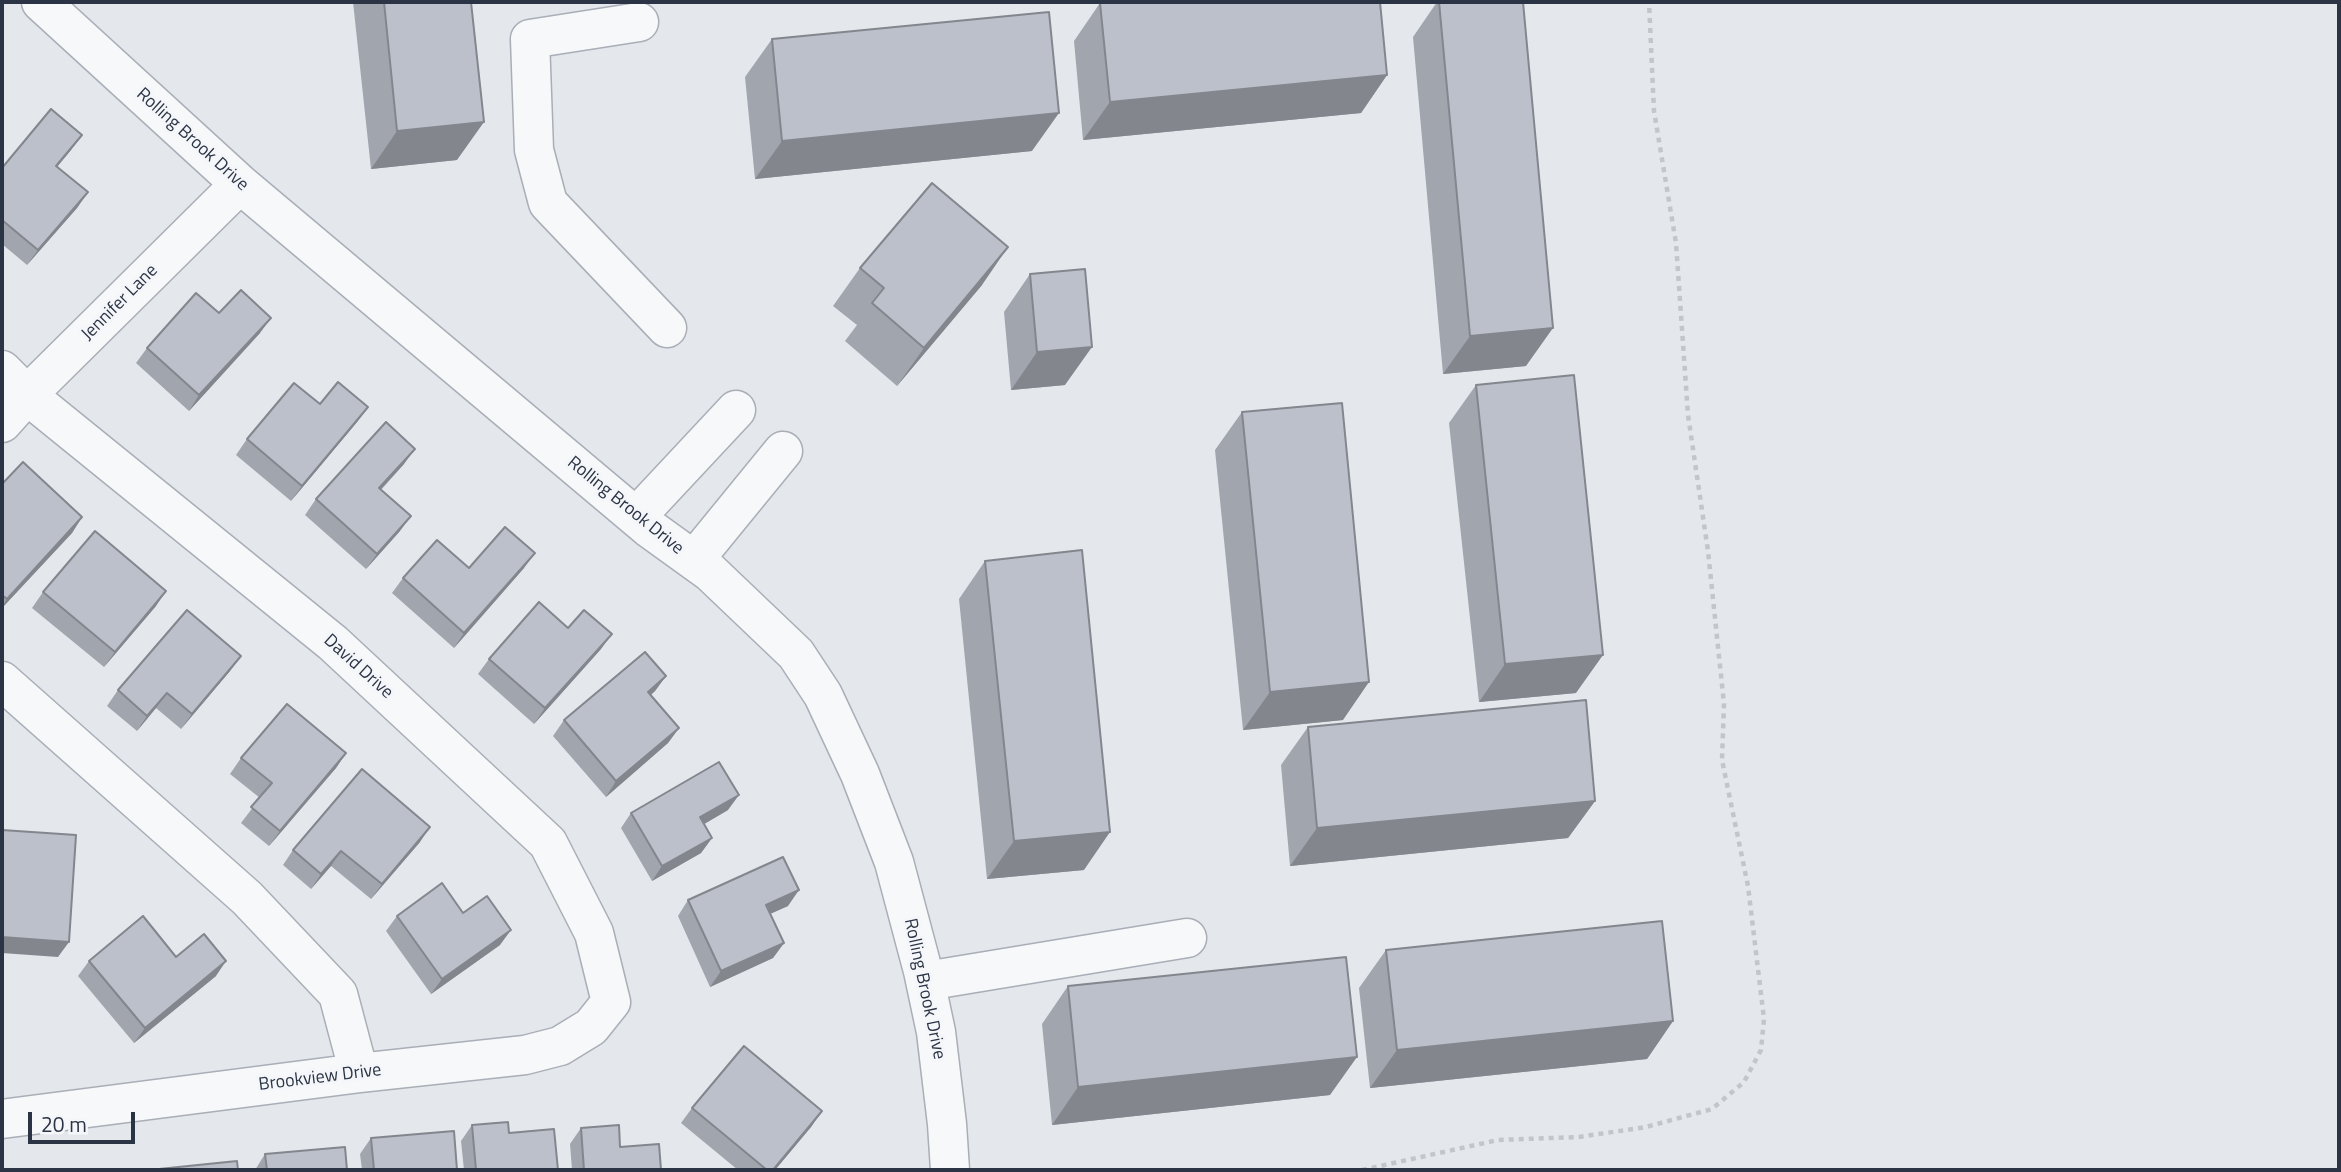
<!DOCTYPE html>
<html>
<head>
<meta charset="utf-8">
<style>
  body { margin:0 }
  #map { position:relative; width:2341px; height:1172px; overflow:hidden; background:#e4e7ec; font-family:"Titillium Web",sans-serif }
  canvas { display:block }
  .frame { position:absolute; inset:0; border:4px solid #2b3445; pointer-events:none }
  .scale { position:absolute; left:28px; top:1112px; width:107px; height:32px; box-sizing:border-box; border:4px solid #2b3445; border-top:0; padding-left:9px; font-size:21px; line-height:24px; white-space:nowrap; color:#2b3445; -webkit-text-stroke:5px #f4f6f9; paint-order:stroke }
</style>
</head>
<body>
<div id="map">
<canvas width="2341" height="1172"></canvas>
<div class="frame"></div>
<div class="scale">20 m</div>
</div>
<script>
const c = document.querySelector('canvas').getContext('2d');
c.lineJoin = 'round';
function toPath(rows) {
  const path = new Path2D();
  for (const r of rows) {
    path.moveTo(r[0], r[1]);
    for (let i = 2; i < r.length; i += 2) path.lineTo(r[i], r[i + 1]);
  }
  return path;
}
function stroke(path, color, width, dash) {
  c.strokeStyle = color;
  c.lineWidth = width;
  c.lineCap = dash ? 'butt' : 'round';
  c.setLineDash(dash || []);
  c.stroke(path);
}
function fillPath(path, color) {
  c.fillStyle = color;
  c.fill(path, 'evenodd');
}
function drawText(font, color, halo, rows, align = 'center') {
  c.font = font + ' "Titillium Web",sans-serif';
  c.lineWidth = 6;
  c.setLineDash([]);
  c.textBaseline = 'middle';
  c.strokeStyle = halo;
  c.fillStyle = color;
  for (const [text, x, y, turn = 0] of rows) {
    c.save();
    c.translate(x, y);
    c.rotate((+turn || 0) * Math.PI / 180);
    c.textAlign = isNaN(turn) ? turn : align;
    if (halo) c.strokeText(text, 0, 0);
    c.fillText(text, 0, 0);
    c.restore();
  }
}
const path = toPath([
  [1362,1170,1498,1140,1579,1137,1646,1127,1712,1109,1744,1082,1761,1050,1764,1019,1748,886,1722,760,1724,704,1708,551,1688,415,1676,243,1654,111,1649,2]
]);
const minor = toPath([
  [41,2,240,184,649,528,710,572,796,654,823,695,860,774,894,862,923,971,936,1032,947,1124,950,1170],
  [639,22,530,39,534,150,548,203,667,328],
  [2,370,27,395,333,643,548,843,594,933,611,1002,591,1027,560,1046,525,1055,359,1073,2,1119],
  [2,423,27,395,240,184],
  [636,517,736,410],
  [694,560,783,451],
  [2,681,247,898,338,994,359,1073],
  [926,981,1187,938]
]);
const wall = toPath([
  [353,2,471,2,457,160,371,169],
  [1437,2,1493,2,1526,366,1443,374,1413,37],
  [1100,3,1387,75,1361,113,1083,140,1074,41],
  [772,39,1032,151,755,179,745,77],
  [71,150,57,167,88,192,77,208,27,265,2,244,2,168],
  [860,268,982,285,897,386,845,341,857,325,833,306],
  [1030,274,1065,385,1011,390,1004,312],
  [219,313,260,333,189,411,136,363,147,348],
  [1476,385,1576,693,1479,702,1449,423],
  [320,404,368,407,357,422,291,501,236,455,247,439],
  [1242,412,1343,720,1243,730,1215,450],
  [404,464,381,490,400,531,366,569,305,515,316,499],
  [2,484,82,517,72,533,2,608],
  [985,561,1084,870,987,879,959,599],
  [469,568,524,568,454,648,392,593,403,578],
  [43,592,156,606,104,667,32,608],
  [568,628,601,649,534,724,478,674,489,659],
  [241,656,230,671,181,729,156,708,137,731,107,706,118,690],
  [666,676,655,691,651,695,679,728,668,743,606,797,553,736,564,720],
  [1308,727,1595,801,1568,838,1290,866,1281,765],
  [346,753,336,768,269,846,241,823,260,798,230,774,241,758],
  [728,810,704,824,712,838,701,853,652,881,621,828,631,813],
  [420,842,371,899,331,866,311,889,283,865,293,850],
  [688,900,788,906,770,914,784,943,773,958,710,987,678,916],
  [463,913,500,945,431,994,386,931,397,916],
  [1386,950,1673,1021,1647,1059,1370,1088,1359,988],
  [176,957,216,976,134,1043,78,976,89,961],
  [1068,986,1330,1095,1052,1125,1042,1024],
  [692,1108,822,1111,811,1127,775,1170,738,1170,681,1123],
  [472,1125,509,1133,558,1170,464,1170,461,1141],
  [581,1128,620,1147,661,1170,572,1170,570,1144],
  [371,1138,457,1170,362,1170,360,1154],
  [265,1154,347,1170,255,1170]
]);
const shadedWall = toPath([
  [1387,75,1361,113,1083,140,1110,102],
  [1059,113,1032,151,755,179,782,141],
  [484,122,457,160,371,169,397,131],
  [82,135,71,150,45,181,56,166],
  [88,192,77,208,27,265,38,250],
  [1008,247,982,285,897,386,924,348],
  [271,318,260,333,189,411,199,395],
  [1553,328,1526,366,1443,374,1470,336],
  [1092,347,1065,385,1011,390,1037,352],
  [368,407,357,422,291,501,302,486],
  [415,449,404,464,368,503,379,488],
  [411,516,400,531,366,569,377,554],
  [82,517,72,533,2,608,2,606,7,599],
  [535,553,524,568,454,648,464,633],
  [166,591,156,606,104,667,115,652],
  [612,634,601,649,534,724,545,708],
  [1603,655,1576,693,1479,702,1505,664],
  [241,656,230,671,181,729,192,714],
  [666,676,655,691,637,707,648,692],
  [1369,682,1343,720,1243,730,1270,692],
  [167,693,156,708,137,731,147,716],
  [679,728,668,743,606,797,616,781],
  [346,753,336,768,269,846,280,831],
  [739,795,728,810,689,833,700,817],
  [1595,801,1568,838,1290,866,1317,828],
  [430,827,420,842,371,899,382,884],
  [1110,832,1084,870,987,879,1014,841],
  [712,838,701,853,652,881,662,866],
  [341,851,331,866,311,889,321,874],
  [799,890,788,906,756,920,766,905],
  [511,930,500,945,431,994,442,979],
  [2,937,69,942,58,957,2,953],
  [784,943,773,958,710,987,721,971],
  [226,961,216,976,134,1043,145,1028],
  [1673,1021,1647,1059,1370,1088,1397,1050],
  [1357,1057,1330,1095,1052,1125,1078,1087],
  [822,1111,811,1127,775,1170,773,1170]
]);
const building = toPath([
  [384,2,471,2,484,122,397,131,384,2],
  [1110,2,1380,2,1387,75,1110,102,1100,3,1110,2],
  [1439,2,1493,2,1493,3,1523,2,1553,328,1470,336,1439,2],
  [1049,12,1059,113,782,141,772,39,1049,12],
  [51,109,82,135,56,166,88,192,38,250,2,220,2,168,51,109],
  [932,183,1008,247,924,348,872,303,884,288,860,268,932,183],
  [1085,269,1092,347,1037,352,1030,274,1085,269],
  [241,290,271,318,199,395,147,348,196,293,219,313,241,290],
  [1574,375,1603,655,1505,664,1476,385,1574,375],
  [338,382,368,407,302,486,247,439,294,383,320,404,338,382],
  [1342,403,1369,682,1270,692,1242,412,1342,403],
  [386,422,415,449,379,488,411,516,377,554,316,499,386,422],
  [23,462,82,517,7,599,2,595,2,484,23,462],
  [505,527,535,553,464,633,403,578,437,540,469,568,505,527],
  [95,531,166,591,115,652,43,592,95,531],
  [1082,550,1110,832,1014,841,985,561,1082,550],
  [539,602,568,628,584,610,612,634,545,708,489,659,539,602],
  [187,610,241,656,192,714,167,693,147,716,118,690,187,610],
  [645,652,666,676,648,692,679,728,616,781,564,720,645,652],
  [1586,700,1595,801,1317,828,1308,727,1586,700],
  [287,704,346,753,280,831,251,807,272,783,241,758,287,704],
  [719,762,739,795,700,817,712,838,662,866,631,813,719,762],
  [362,769,430,827,382,884,341,851,321,874,293,850,362,769],
  [2,830,76,835,69,942,2,937,2,830],
  [783,857,799,890,766,905,784,943,721,971,688,900,783,857],
  [442,883,463,913,487,896,511,930,442,979,397,916,442,883],
  [143,916,176,957,204,934,226,961,145,1028,89,961,143,916],
  [1662,921,1673,1021,1397,1050,1386,950,1662,921],
  [1346,957,1357,1057,1078,1087,1068,986,1346,957],
  [744,1046,822,1111,773,1170,767,1170,692,1108,744,1046],
  [508,1122,509,1133,554,1129,558,1170,476,1170,472,1125,508,1122],
  [619,1125,620,1147,659,1144,661,1170,584,1170,581,1128,619,1125],
  [454,1131,457,1170,374,1170,371,1138,454,1131],
  [345,1147,347,1170,267,1170,265,1154,345,1147],
  [237,1161,238,1170,160,1170,159,1169,237,1161]
]);
const streetNames = [
  ["Rolling Brook Drive",192,140,42],
  ["Jennifer Lane",120,303,-45],
  ["Rolling Brook Drive",625,506,39],
  ["David Drive",358,667,42],
  ["Rolling Brook Drive",924,989,78],
  ["Brookview Drive",320,1078,-7]
];
stroke(minor, '#a9aeb7', 41);
stroke(path, '#c2c5cb', 4.5, [5, 5]);
stroke(minor, '#f7f8fa', 38);
fillPath(wall, '#a1a5ae');
fillPath(shadedWall, '#83868d');
fillPath(building, '#bbc0ca');
stroke(building, '#83868d', 2);
drawText('18px', '#2b3445', '#f4f6f9', streetNames);
</script>
</body>
</html>
